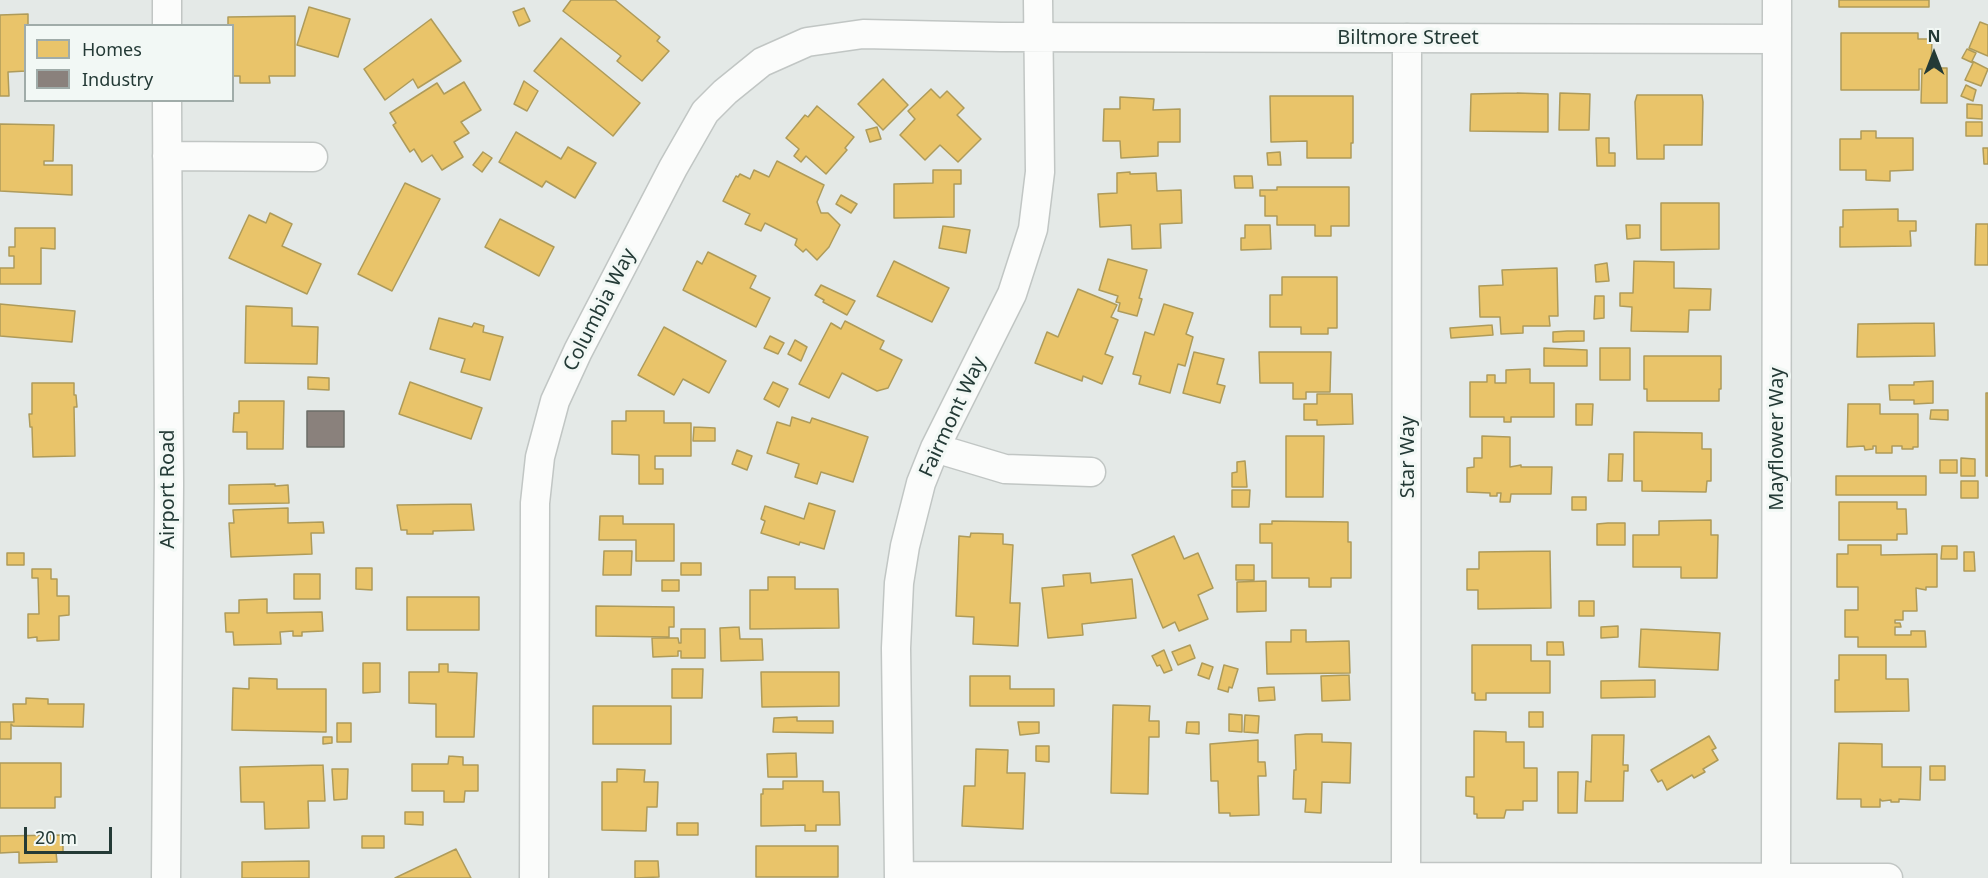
<!DOCTYPE html>
<html>
<head>
<meta charset="utf-8">
<style>
  body { margin:0 }
  #map { position:relative; width:1988px; height:878px; overflow:hidden; background:#e4e9e7; font-family:"Noto Sans",sans-serif }
  canvas { display:block }
  .legend { position:absolute; left:24px; top:24px; width:210px; height:78px; box-sizing:border-box; background:#f2f8f5; border:2px solid #a0aca9; margin:0; padding:8px 10px; list-style:none; font-size:18px; color:#243a36 }
  .legend li { display:flex; align-items:center; gap:12px; height:30px }
  .legend b { width:30px; border:2px solid #a0aca9 }
  .north { position:absolute; left:1904px; top:24px; width:60px; height:60px; -webkit-text-stroke:4px #f2f8f5; paint-order:stroke; rotate:0deg; font-size:16px; font-weight:700; line-height:24px; text-align:center; color:#243a36 }
  .north::after { content:''; display:block; margin:auto; width:21px; height:27px; background:#243a36; clip-path:polygon(50% 0,100% 100%,50% 72%,0 100%) }
  .scale { position:absolute; left:24px; top:827px; width:88px; height:27px; box-sizing:border-box; border:3px solid #243a36; border-top:0; padding-left:8px; font-size:18px; line-height:21px; white-space:nowrap; color:#243a36; -webkit-text-stroke:4px #f2f8f5; paint-order:stroke }
</style>
</head>
<body>
<div id="map">
<canvas width="1988" height="878"></canvas>
<ul class="legend">
<li><b style="height:16px;background:#e9c46a"></b>Homes</li>
<li><b style="height:16px;background:#8a817c"></b>Industry</li>
</ul>
<div class="north">N</div>
<div class="scale">20 m</div>
</div>
<script>
const c = document.querySelector('canvas').getContext('2d');
c.lineJoin = 'round';
function fillPath(path, color) {
  c.fillStyle = color;
  c.fill(path, 'evenodd');
}
function toPath(rows) {
  const path = new Path2D();
  for (const r of rows) {
    path.moveTo(r[0], r[1]);
    for (let i = 2; i < r.length; i += 2) path.lineTo(r[i], r[i + 1]);
  }
  return path;
}
function stroke(path, color, width, dash) {
  c.strokeStyle = color;
  c.lineWidth = width;
  c.lineCap = dash ? 'butt' : 'round';
  c.setLineDash(dash || []);
  c.stroke(path);
}
function drawText(font, color, halo, rows, align = 'center') {
  c.font = font + ' "Noto Sans",sans-serif';
  c.lineWidth = 6;
  c.setLineDash([]);
  c.textBaseline = 'middle';
  c.strokeStyle = halo;
  c.fillStyle = color;
  for (const [text, x, y, turn = 0] of rows) {
    c.save();
    c.translate(x, y);
    c.rotate((+turn || 0) * Math.PI / 180);
    c.textAlign = isNaN(turn) ? turn : align;
    if (halo) c.strokeText(text, 0, 0);
    c.fillText(text, 0, 0);
    c.restore();
  }
}
const homes = toPath([
  [571,0,615,0,660,37,657,41,669,51,642,81,617,61,621,56,563,11,571,0],
  [1839,0,1929,0,1929,7,1839,7,1839,0],
  [309,7,350,19,338,57,297,45,309,7],
  [524,8,530,21,519,26,513,12,524,8],
  [28,14,28,26,26,26,26,71,8,72,9,96,0,96,0,15,28,14],
  [295,16,295,76,269,76,270,83,240,83,240,76,232,76,232,26,228,26,228,17,295,16],
  [431,19,461,61,418,88,413,79,385,100,364,69,431,19],
  [1980,22,1988,25,1988,56,1969,48,1980,22],
  [1841,33,1918,33,1918,39,1932,39,1931,68,1947,68,1947,103,1921,103,1922,69,1919,69,1919,90,1841,90,1841,33],
  [561,38,640,103,613,136,534,71,561,38],
  [1967,49,1976,53,1972,61,1988,69,1981,86,1965,80,1973,63,1962,58,1967,49],
  [883,79,908,105,883,130,858,104,883,79],
  [524,81,538,91,527,111,514,104,524,81],
  [464,82,481,110,461,122,469,133,454,142,463,157,442,170,432,155,422,162,414,149,410,152,393,125,396,123,390,113,437,83,444,94,464,82],
  [1966,85,1976,90,1973,101,1961,96,1966,85],
  [931,89,940,98,947,91,964,108,957,115,981,139,958,162,940,145,925,160,900,135,915,119,908,111,931,89],
  [1517,93,1548,94,1548,132,1470,131,1471,94,1517,93],
  [1560,93,1590,94,1589,130,1559,130,1560,93],
  [1637,95,1702,95,1703,102,1702,145,1664,145,1664,159,1637,159,1635,102,1637,95],
  [1270,96,1353,96,1353,143,1351,143,1351,158,1307,158,1307,141,1271,142,1270,96],
  [1120,97,1154,99,1153,110,1180,109,1180,142,1158,142,1158,156,1121,158,1120,141,1103,141,1104,109,1120,109,1120,97],
  [1967,104,1982,105,1982,119,1967,118,1967,104],
  [817,106,854,137,845,148,847,150,826,174,806,156,801,162,794,156,799,149,786,138,805,115,808,117,817,106],
  [1966,122,1982,122,1982,136,1966,136,1966,122],
  [0,124,54,125,53,161,44,161,44,165,72,165,72,195,0,191,0,124],
  [877,127,881,139,870,142,866,130,877,127],
  [1861,131,1876,131,1876,138,1913,138,1913,170,1890,171,1890,181,1866,180,1866,170,1840,170,1840,139,1861,139,1861,131],
  [516,132,561,159,568,147,596,163,575,198,546,181,542,187,499,162,516,132],
  [1596,138,1609,138,1609,153,1615,153,1615,166,1597,166,1596,138],
  [1983,148,1988,148,1988,164,1984,164,1983,148],
  [483,152,492,158,482,172,473,165,483,152],
  [1280,152,1281,165,1268,165,1267,153,1280,152],
  [777,161,824,185,817,202,821,213,828,213,840,225,829,247,817,260,806,249,803,252,795,245,797,239,765,223,761,231,745,224,750,214,723,201,736,176,738,177,740,174,750,179,754,170,769,177,777,161],
  [933,170,961,170,961,184,954,184,954,217,894,218,894,184,933,183,933,170],
  [1130,172,1130,174,1156,173,1157,191,1181,190,1182,223,1160,224,1161,248,1132,249,1131,225,1100,227,1098,194,1117,193,1117,173,1130,172],
  [1234,176,1252,176,1253,188,1235,188,1234,176],
  [405,183,440,199,392,291,358,274,405,183],
  [1277,187,1349,187,1349,226,1331,226,1331,236,1315,236,1315,225,1277,225,1277,216,1265,216,1265,196,1260,196,1260,190,1277,190,1277,187],
  [841,195,857,204,851,213,836,204,841,195],
  [1661,203,1719,203,1719,249,1661,250,1661,203],
  [1898,209,1898,221,1916,221,1916,231,1910,231,1911,246,1840,247,1840,227,1843,227,1843,210,1898,209],
  [270,213,292,224,282,246,321,264,307,294,229,258,249,215,266,223,270,213],
  [500,219,554,247,539,276,485,247,500,219],
  [1976,224,1988,224,1988,265,1975,265,1976,224],
  [1245,225,1270,225,1271,249,1241,250,1241,238,1245,238,1245,225],
  [1626,225,1640,225,1640,238,1627,239,1626,225],
  [943,226,970,230,966,253,939,248,943,226],
  [15,228,55,228,55,249,41,248,41,284,0,284,0,268,14,268,14,256,9,256,9,247,15,247,15,228],
  [708,252,756,276,750,288,770,298,756,327,683,290,697,261,702,264,708,252],
  [1108,259,1147,270,1139,298,1142,299,1137,316,1118,311,1120,303,1116,302,1118,296,1099,290,1108,259],
  [894,261,949,288,932,322,877,296,894,261],
  [1634,261,1674,262,1674,288,1711,289,1710,310,1689,310,1688,332,1631,331,1632,307,1620,306,1620,293,1633,293,1634,261],
  [1607,263,1609,281,1596,282,1595,265,1607,263],
  [1557,268,1558,316,1549,316,1550,326,1523,326,1523,333,1501,334,1500,317,1480,317,1479,286,1503,285,1502,270,1557,268],
  [1282,277,1337,277,1337,328,1328,328,1328,334,1301,334,1301,327,1270,327,1270,295,1282,295,1282,277],
  [821,285,855,301,847,315,823,302,824,300,815,295,821,285],
  [1078,289,1117,305,1111,317,1118,320,1105,354,1113,357,1102,384,1083,376,1082,381,1035,363,1047,332,1058,337,1078,289],
  [1595,296,1604,296,1604,318,1594,319,1595,296],
  [0,304,75,311,72,342,0,336,0,304],
  [1164,304,1193,313,1186,334,1193,337,1185,366,1178,364,1170,393,1139,384,1141,376,1133,374,1145,332,1154,335,1164,304],
  [246,306,292,308,292,326,318,327,317,364,245,363,246,306],
  [439,318,472,327,474,323,484,326,483,332,503,337,490,380,461,372,465,359,430,349,439,318],
  [845,321,884,341,880,349,902,360,888,388,877,391,842,373,829,398,799,384,831,323,841,329,845,321],
  [1934,323,1935,356,1857,357,1858,324,1934,323],
  [1492,325,1493,335,1451,338,1450,328,1492,325],
  [664,327,726,361,709,393,683,379,674,395,638,375,664,327],
  [1567,331,1584,331,1584,341,1553,342,1553,332,1567,331],
  [770,336,784,343,778,354,764,348,770,336],
  [795,340,807,347,801,361,788,354,795,340],
  [1544,348,1587,350,1587,366,1544,366,1544,348],
  [1600,348,1630,348,1630,380,1600,380,1600,348],
  [1194,352,1224,359,1217,384,1225,386,1220,403,1183,393,1194,352],
  [1259,352,1331,352,1330,392,1306,392,1306,399,1293,399,1293,383,1260,383,1259,352],
  [1644,356,1721,356,1721,389,1719,389,1719,401,1647,401,1647,389,1644,389,1644,356],
  [1530,369,1530,383,1554,383,1554,417,1511,417,1511,422,1504,422,1504,417,1470,417,1470,382,1487,382,1487,375,1495,375,1495,383,1506,383,1506,370,1530,369],
  [308,377,329,378,329,390,308,389,308,377],
  [1933,381,1933,403,1914,404,1914,400,1890,400,1889,385,1914,385,1914,382,1933,381],
  [410,382,482,408,471,439,399,414,410,382],
  [773,382,788,389,779,407,764,399,773,382],
  [32,383,74,383,74,395,76,395,77,407,74,407,75,456,33,457,32,427,30,427,29,414,32,414,32,383],
  [1986,393,1988,393,1988,476,1986,476,1986,393],
  [1317,394,1352,394,1353,424,1317,425,1317,420,1304,420,1304,404,1317,404,1317,394],
  [239,401,284,401,283,449,247,449,247,432,233,432,234,413,239,413,239,401],
  [1576,404,1593,404,1592,425,1576,425,1576,404],
  [1848,404,1880,404,1880,414,1918,414,1918,447,1913,447,1913,449,1902,449,1902,446,1892,446,1892,453,1876,453,1876,446,1873,446,1873,449,1865,450,1864,446,1847,447,1848,404],
  [1931,410,1948,410,1948,420,1930,419,1931,410],
  [626,411,664,411,664,423,691,423,691,456,655,456,655,469,663,469,663,484,639,484,639,455,612,454,612,421,626,421,626,411],
  [792,417,810,423,812,418,868,437,853,482,821,472,817,484,795,477,799,464,767,453,777,422,790,426,792,417],
  [694,427,715,428,715,441,693,441,694,427],
  [1634,432,1702,433,1702,449,1711,449,1711,481,1707,481,1706,492,1642,491,1642,481,1634,481,1634,432],
  [1286,436,1324,436,1323,497,1286,497,1286,436],
  [1482,436,1510,437,1510,467,1521,465,1521,467,1552,467,1551,494,1511,494,1510,502,1500,502,1501,493,1497,493,1497,496,1490,496,1490,493,1467,492,1467,468,1474,467,1474,458,1482,458,1482,436],
  [737,450,752,456,747,470,732,464,737,450],
  [1609,454,1623,454,1622,481,1608,481,1609,454],
  [1961,458,1975,459,1975,476,1961,476,1961,458],
  [1940,460,1957,460,1957,473,1940,473,1940,460],
  [1245,461,1247,487,1232,487,1232,473,1237,472,1237,462,1245,461],
  [1836,476,1926,476,1926,495,1836,495,1836,476],
  [1961,481,1978,481,1978,498,1961,498,1961,481],
  [275,484,275,486,288,485,289,503,229,504,229,485,275,484],
  [1232,490,1250,490,1249,507,1232,507,1232,490],
  [1572,497,1586,497,1586,510,1572,510,1572,497],
  [1839,502,1897,502,1897,509,1906,509,1907,534,1897,534,1897,540,1839,540,1839,502],
  [809,503,835,511,824,549,800,542,799,545,761,533,765,521,761,519,765,506,804,519,809,503],
  [471,504,474,530,433,531,433,534,407,534,407,530,401,530,397,505,471,504],
  [288,508,288,523,323,522,324,533,311,533,312,554,231,557,229,523,234,523,233,510,288,508],
  [600,516,623,516,623,524,674,524,674,561,636,561,636,540,599,540,600,516],
  [1711,520,1711,535,1718,535,1717,578,1681,578,1681,567,1633,567,1633,535,1659,535,1659,521,1711,520],
  [1272,521,1348,522,1348,542,1351,542,1351,578,1331,578,1331,587,1309,587,1309,578,1272,578,1272,543,1260,543,1260,524,1272,524,1272,521],
  [1608,523,1625,523,1625,545,1597,545,1597,524,1608,523],
  [971,533,1003,534,1003,544,1013,545,1010,603,1020,603,1018,646,973,644,974,617,956,616,959,536,970,537,971,533],
  [1174,536,1184,559,1198,553,1213,588,1198,595,1208,619,1179,631,1175,622,1163,628,1132,555,1174,536],
  [1848,545,1881,545,1881,555,1937,554,1937,587,1926,587,1926,590,1916,588,1917,611,1903,611,1903,620,1895,620,1895,623,1900,623,1901,627,1895,627,1895,635,1911,635,1911,631,1925,631,1926,647,1858,647,1858,637,1845,637,1845,610,1858,610,1858,587,1837,587,1837,554,1848,554,1848,545],
  [1942,546,1957,546,1957,559,1941,559,1942,546],
  [604,551,632,551,631,575,603,575,604,551],
  [1550,551,1551,608,1478,609,1478,590,1467,590,1467,569,1479,569,1479,552,1550,551],
  [1964,552,1974,552,1975,571,1964,571,1964,552],
  [7,553,24,553,24,565,7,565,7,553],
  [681,563,701,563,701,575,681,575,681,563],
  [1236,565,1254,565,1254,580,1236,580,1236,565],
  [356,568,372,568,372,590,356,589,356,568],
  [32,569,51,569,51,579,57,579,57,596,69,596,69,615,59,616,59,640,37,641,37,637,28,638,28,614,39,614,38,578,32,578,32,569],
  [1090,573,1091,583,1132,579,1136,618,1082,624,1083,635,1048,638,1042,588,1064,586,1063,575,1090,573],
  [294,574,320,574,320,599,294,599,294,574],
  [768,577,795,577,795,589,838,589,839,628,750,629,750,590,768,590,768,577],
  [662,580,679,580,679,591,662,591,662,580],
  [1266,581,1266,611,1237,612,1237,582,1266,581],
  [407,597,479,597,479,630,407,630,407,597],
  [267,599,267,613,322,612,323,631,302,632,302,636,293,636,293,631,280,632,281,644,234,645,233,632,226,632,225,613,239,613,239,600,267,599],
  [1579,601,1594,601,1594,616,1579,616,1579,601],
  [596,606,674,607,674,627,669,627,669,637,596,636,596,606],
  [1618,626,1618,637,1601,638,1601,627,1618,626],
  [739,627,740,639,762,639,763,660,721,661,720,628,739,627],
  [681,629,705,629,705,658,681,658,681,651,678,651,678,656,653,657,652,638,678,638,679,643,681,643,681,629],
  [1641,629,1720,633,1718,670,1639,667,1641,629],
  [1291,630,1306,630,1306,642,1349,641,1350,673,1267,674,1266,642,1291,642,1291,630],
  [1547,642,1563,642,1564,655,1547,655,1547,642],
  [1190,645,1195,658,1178,665,1172,652,1190,645],
  [1472,645,1531,645,1531,661,1550,661,1550,693,1486,693,1486,700,1475,700,1475,693,1472,693,1472,645],
  [1164,650,1172,670,1164,673,1160,665,1157,666,1152,656,1164,650],
  [1839,655,1886,655,1886,679,1908,679,1909,711,1835,712,1835,680,1839,680,1839,655],
  [363,663,380,663,380,692,363,693,363,663],
  [1202,663,1213,667,1209,679,1198,675,1202,663],
  [439,664,448,664,448,672,477,673,474,737,436,737,436,704,409,703,409,672,439,672,439,664],
  [1224,665,1238,669,1232,688,1229,687,1228,692,1218,689,1224,665],
  [672,669,703,669,702,698,672,698,672,669],
  [761,672,839,672,839,706,762,707,761,672],
  [1349,675,1350,700,1322,701,1321,676,1349,675],
  [970,676,1010,676,1010,689,1054,689,1054,706,970,706,970,676],
  [249,678,277,679,277,689,326,689,326,732,232,730,233,688,249,689,249,678],
  [1655,680,1655,697,1601,698,1601,681,1655,680],
  [1274,687,1275,700,1259,701,1258,688,1274,687],
  [26,698,48,699,48,704,84,704,83,727,13,726,11,724,11,739,0,739,0,722,14,722,13,704,26,704,26,698],
  [1113,705,1150,706,1149,721,1159,721,1159,737,1149,737,1148,794,1111,793,1113,705],
  [593,706,671,706,671,744,593,744,593,706],
  [1529,712,1543,712,1543,727,1529,727,1529,712],
  [1229,714,1242,715,1242,732,1229,731,1229,714],
  [1245,715,1259,716,1258,733,1244,732,1245,715],
  [797,717,797,721,833,721,833,733,773,732,774,718,797,717],
  [1018,722,1039,722,1039,733,1020,735,1018,722],
  [1187,722,1199,722,1199,734,1186,733,1187,722],
  [337,723,351,723,351,742,337,742,337,723],
  [1474,731,1506,732,1506,742,1524,742,1524,768,1537,768,1537,801,1523,801,1523,810,1506,810,1504,818,1477,818,1477,814,1474,814,1474,797,1466,796,1466,777,1474,777,1474,731],
  [1306,734,1322,734,1322,742,1351,743,1350,783,1322,782,1321,813,1305,812,1306,799,1293,799,1294,770,1296,770,1295,735,1306,734],
  [1592,735,1624,735,1623,765,1628,765,1628,771,1624,771,1623,801,1585,801,1586,781,1591,782,1592,735],
  [1709,736,1716,748,1712,750,1718,760,1703,769,1705,772,1694,778,1692,775,1667,790,1662,780,1658,782,1651,770,1709,736],
  [323,737,332,737,332,743,323,744,323,737],
  [1258,740,1258,762,1265,762,1266,776,1258,776,1259,815,1230,816,1230,813,1219,813,1218,781,1211,781,1210,744,1258,740],
  [1839,743,1882,744,1882,767,1921,767,1920,800,1899,799,1899,802,1891,802,1891,800,1882,801,1880,799,1880,807,1861,807,1861,799,1837,799,1839,743],
  [1036,746,1049,746,1049,762,1036,761,1036,746],
  [976,749,1008,750,1007,773,1025,773,1023,829,962,826,964,786,975,786,976,749],
  [796,753,797,777,768,777,767,754,796,753],
  [449,756,463,757,463,765,478,765,478,791,465,791,464,802,444,802,444,791,412,791,412,764,448,764,449,756],
  [0,763,61,763,61,797,55,797,55,808,0,808,0,763],
  [323,765,325,801,308,801,309,828,265,829,264,802,241,802,240,767,323,765],
  [1930,766,1945,766,1945,780,1930,780,1930,766],
  [332,769,348,769,347,799,334,800,332,769],
  [617,769,645,770,644,782,658,782,657,807,647,807,646,831,602,830,602,782,617,782,617,769],
  [1558,772,1578,772,1577,813,1558,813,1558,772],
  [783,781,823,781,823,792,839,792,840,825,816,825,816,831,805,831,805,825,761,826,761,794,763,794,763,789,783,789,783,781],
  [405,812,423,812,423,825,405,824,405,812],
  [677,823,698,823,698,835,677,835,677,823],
  [63,835,63,852,56,852,57,862,19,863,19,852,0,853,0,836,63,835],
  [362,836,384,836,384,848,362,848,362,836],
  [756,846,838,846,838,877,756,877,756,846],
  [456,849,471,878,395,878,456,849],
  [309,861,309,878,242,878,242,862,309,861],
  [635,861,658,861,659,877,635,878,635,861]
]);
const industry = toPath([
  [307,411,344,411,344,447,307,447,307,411]
]);
const minor = toPath([
  [167,0,167,26],
  [167,156,313,157],
  [935,448,1005,469,1091,472],
  [899,876,1888,878],
  [1406,876,1407,38],
  [166,878,169,485,167,100],
  [534,878,535,503,540,457,555,401,578,351,673,168,705,112,725,92,762,62,807,42,863,34,1001,37,1777,39],
  [899,878,896,648,899,583,905,546,921,483,935,448,1012,294,1033,229,1040,172,1038,0],
  [1776,878,1777,0]
]);
const streetNames = [
  ["Biltmore Street",1408,38],
  ["Columbia Way",600,310,-63],
  ["Fairmont Way",953,417,-65],
  ["Mayflower Way",1777,439,-90],
  ["Star Way",1408,457,-90],
  ["Airport Road",168,489,-90]
];
fillPath(homes, '#e9c46a');
stroke(homes, '#ae9b5a', 1.5);
fillPath(industry, '#8a817c');
stroke(industry, '#6b6c67', 1.5);
stroke(minor, '#c1c6c4', 31);
stroke(minor, '#fbfcfb', 28);
drawText('20px', '#243a36', '#f2f8f5', streetNames);
</script>
</body>
</html>
